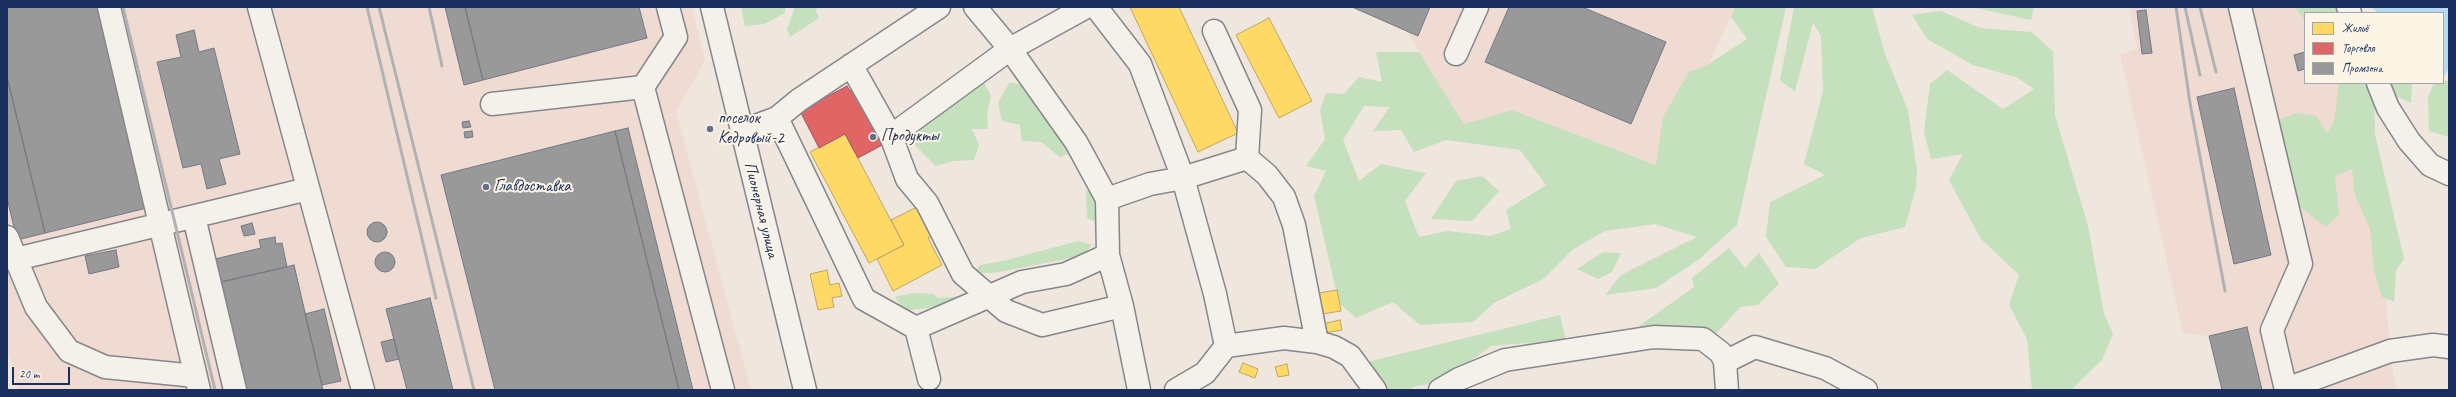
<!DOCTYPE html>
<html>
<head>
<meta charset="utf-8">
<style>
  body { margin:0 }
  #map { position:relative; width:2456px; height:397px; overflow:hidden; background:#efe6de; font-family:Caveat,sans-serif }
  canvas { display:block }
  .frame { position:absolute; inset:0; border:8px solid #1b2f5e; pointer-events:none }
  .legend { position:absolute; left:2304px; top:12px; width:140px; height:72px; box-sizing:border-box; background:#fcf5e5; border:1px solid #a2a6af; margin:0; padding:5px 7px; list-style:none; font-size:12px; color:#1b2f5e }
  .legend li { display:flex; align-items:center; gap:8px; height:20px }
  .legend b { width:20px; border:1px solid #a2a6af }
  .scale { position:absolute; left:12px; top:367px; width:58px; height:18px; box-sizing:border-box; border:2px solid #1b2f5e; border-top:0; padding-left:5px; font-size:12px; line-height:14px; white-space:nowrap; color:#1b2f5e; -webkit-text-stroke:3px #fcf5e5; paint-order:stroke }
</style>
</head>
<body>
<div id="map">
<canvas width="2456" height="397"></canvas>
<div class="frame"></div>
<ul class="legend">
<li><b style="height:11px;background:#ffd966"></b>Жильё</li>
<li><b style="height:11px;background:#e06666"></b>Торговля</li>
<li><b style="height:11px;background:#999"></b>Промзона</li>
</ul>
<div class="scale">20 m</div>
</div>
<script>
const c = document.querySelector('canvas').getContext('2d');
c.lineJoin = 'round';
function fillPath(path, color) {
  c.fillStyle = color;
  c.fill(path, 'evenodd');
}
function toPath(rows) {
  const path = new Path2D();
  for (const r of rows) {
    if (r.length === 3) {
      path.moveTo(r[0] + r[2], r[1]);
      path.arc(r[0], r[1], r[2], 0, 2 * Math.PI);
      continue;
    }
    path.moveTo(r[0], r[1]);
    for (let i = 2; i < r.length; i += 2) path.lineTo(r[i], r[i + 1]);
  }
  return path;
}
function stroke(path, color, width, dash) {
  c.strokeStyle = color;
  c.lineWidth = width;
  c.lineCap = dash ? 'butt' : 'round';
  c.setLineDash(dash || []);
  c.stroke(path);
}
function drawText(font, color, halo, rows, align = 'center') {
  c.font = font + ' Caveat,sans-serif';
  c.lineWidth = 4;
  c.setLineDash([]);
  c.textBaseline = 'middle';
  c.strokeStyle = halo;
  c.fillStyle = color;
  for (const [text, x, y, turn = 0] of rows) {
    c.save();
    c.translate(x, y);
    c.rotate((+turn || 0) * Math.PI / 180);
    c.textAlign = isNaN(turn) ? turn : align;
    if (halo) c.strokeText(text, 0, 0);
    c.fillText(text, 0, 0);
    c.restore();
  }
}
const built = toPath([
  [7,7,692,7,705,61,676,111,751,390,18,390,7,348],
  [1352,7,1735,7,1709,64,1656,165,1512,110,1464,124,1406,30],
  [2129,7,2297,7,2305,21,2305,83,2338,83,2358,197,2378,193,2391,361,2397,390,2222,390,2209,336,2183,333,2120,54,2137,49]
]);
const green = toPath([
  [741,7,785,7,785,13,764,24,745,26],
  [795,7,820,7,815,10,819,18,790,37,787,29],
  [1735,7,1786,7,1737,225,1698,260,1656,288,1605,295,1621,275,1697,237,1655,224,1605,231,1572,250,1543,279,1494,303,1473,322,1420,325,1393,302,1356,318,1339,303,1314,196,1326,171,1306,166,1325,139,1320,110,1326,93,1344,94,1359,77,1382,82,1376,52,1419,52,1464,124,1512,110,1656,165,1663,117,1689,72,1709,64,1747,39,1731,17],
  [1364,106,1390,107,1373,131,1401,130,1414,152,1446,140,1520,150,1546,185,1506,210,1511,229,1490,236,1448,231,1419,237,1405,201,1426,173,1381,164,1359,181,1343,140],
  [1794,7,1872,7,1885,54,1908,110,1917,170,1916,188,1905,227,1861,238,1815,269,1786,267,1766,237,1770,202,1825,175,1804,164,1823,91,1821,36,1813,23,1795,91,1780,81],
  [1972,7,2034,7,2031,20],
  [2295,7,2340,7,2340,13,2305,13,2305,21],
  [1941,11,1980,28,2031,32,2053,51,2055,115,2088,226,2104,314,2113,334,2102,360,2071,390,2032,390,2027,339,2009,305,2019,275,1981,239,1949,180,1963,154,1931,159,1924,132,1930,84,1947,70,2003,109,2034,89,2016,77,1973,65,1927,39,1912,15],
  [982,79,991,96,987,113,988,129,972,129,979,145,974,160,953,161,936,166,913,143,919,124],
  [2443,80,2449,82,2449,137,2429,131,2428,97,2434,83,2443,83],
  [1010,82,1028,87,1043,116,1071,152,1060,157,1041,142,1022,141,1020,125,1002,121,998,103],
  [2339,83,2374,83,2375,134,2404,259,2396,270,2394,302,2382,297,2374,271,2370,229,2355,195,2352,169,2335,176,2339,215,2326,227,2296,204,2277,120,2297,113,2316,116,2327,133,2334,122],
  [2385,83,2412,83,2411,103,2392,94],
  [1482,176,1499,191,1472,221,1431,219,1456,181],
  [1096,190,1098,223,1087,218,1086,191],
  [1078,241,1092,245,1082,256,994,273,973,273,980,265,1007,260],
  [1729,248,1745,268,1759,253,1779,284,1758,305,1740,307,1717,333,1675,333,1639,326,1694,287,1692,278],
  [1603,252,1621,253,1612,272,1598,279,1577,269],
  [913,293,934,294,938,298,964,296,951,305,905,311,895,297],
  [1560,315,1566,340,1491,346,1440,383,1415,386,1410,390,1383,390,1367,362]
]);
const water = toPath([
  [2372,7,2449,7,2449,68,2443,78,2443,13,2378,13]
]);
const homes = toPath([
  [1130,7,1179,7,1238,133,1198,152,1130,7],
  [1269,18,1312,101,1279,118,1236,35,1269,18],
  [845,134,904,245,869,263,810,152,845,134],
  [921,205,936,234,928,238,942,265,893,291,877,259,904,245,891,220,921,205],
  [827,270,830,285,839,283,842,296,832,298,834,307,818,310,810,274,827,270],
  [1337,290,1341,311,1322,314,1319,293,1337,290],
  [1340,320,1342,330,1324,333,1322,324,1340,320],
  [1243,363,1258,369,1255,378,1239,372,1243,363],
  [1287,364,1289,375,1278,377,1275,367,1287,364]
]);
const shops = toPath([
  [847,86,850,91,857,87,886,143,858,158,845,134,819,148,800,111,847,86]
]);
const industry = toPath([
  [7,7,99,7,147,208,45,233,7,77,7,7],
  [445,7,465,7,483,80,464,85,445,7],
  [465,7,639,7,647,38,483,80,465,7],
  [1352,7,1430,7,1418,36,1352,7],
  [1509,7,1582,7,1666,42,1631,124,1485,62,1509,7],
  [2146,10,2152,53,2142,54,2137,11,2146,10],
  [194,30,199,52,214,48,240,154,219,159,226,184,207,189,201,164,183,168,157,62,181,57,176,35,194,30],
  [2305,52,2305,69,2298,71,2294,55,2305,52],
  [7,77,45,233,17,240,7,198,7,77],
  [2234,88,2271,255,2234,264,2197,97,2234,88],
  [469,121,471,127,463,128,462,122,469,121],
  [628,128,693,390,679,390,615,131,628,128],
  [472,131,473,137,465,138,464,132,472,131],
  [615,131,679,390,495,390,441,175,615,131],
  [377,232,10],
  [252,223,255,234,244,236,241,226,252,223],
  [275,237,276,244,282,243,287,267,221,282,215,259,261,248,259,240,275,237],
  [116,250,119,267,89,274,85,256,116,250],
  [385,262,10],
  [294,265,323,390,246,390,221,282,294,265],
  [430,298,453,390,407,390,386,309,430,298],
  [324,309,341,381,322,385,305,314,324,309],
  [2247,327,2262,390,2222,390,2209,336,2247,327],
  [394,339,399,359,386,362,381,342,394,339]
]);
const minor = toPath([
  [109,7,199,390],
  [259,7,363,390],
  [668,7,676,37,643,87,723,390],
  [712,7,805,390],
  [975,7,1010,49,1076,142,1107,199,1108,255,1122,306,1139,390],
  [1096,7,1140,64,1183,178,1215,294,1226,346,1205,373,1176,390],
  [2240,7,2301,264,2272,330,2286,390],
  [2348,7,2350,13],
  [1456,54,1477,7],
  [851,65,891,136,907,179,927,203,963,274,1006,311,1042,325,1122,306],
  [2378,83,2388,108,2409,141,2430,165,2449,174],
  [492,104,643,87],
  [777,118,864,299,916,328,929,379],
  [742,131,777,118,799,100,939,7],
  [891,136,1010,49,1086,7],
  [1247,158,1267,175,1284,197,1294,225,1317,342],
  [1107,199,1150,184,1183,178,1247,158,1250,110,1214,31],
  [194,217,235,390],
  [7,237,16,259,308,189],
  [16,259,36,307,69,351,105,367,196,376],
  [916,328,1022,282,1066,274,1108,255],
  [1226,346,1284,338,1317,342,1334,347,1350,356,1375,390],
  [1725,362,1755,347,1825,368,1866,390],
  [2286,389,2390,351,2433,345,2449,347],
  [1440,390,1459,379,1505,360,1654,337,1703,339,1721,353,1725,362,1727,390]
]);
const rail = toPath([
  [123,7,215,390],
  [367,7,436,298],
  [379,7,474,390],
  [429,7,442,66],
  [2176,7,2190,103,2225,291],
  [2185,7,2200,75],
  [2200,7,2216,72]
]);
const markers = [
  [710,129,4,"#656f8b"],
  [873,137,4,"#656f8b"],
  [486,187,4,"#656f8b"]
];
const poiNames = [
  ["поселок",718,119],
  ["Кедровый-2",718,139],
  ["Продукты",881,137],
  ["Главдоставка",494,187]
];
const streetNames = [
  ["Пионерная улица",761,210,76]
];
fillPath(built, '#efdbd1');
fillPath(green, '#c4e0bc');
fillPath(water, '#b3dbf2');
fillPath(homes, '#ffd966');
stroke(homes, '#bba664', 1);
fillPath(shops, '#e06666');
stroke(shops, '#a55664', 1);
fillPath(industry, '#999');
stroke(industry, '#737987', 1);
stroke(minor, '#86868c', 25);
stroke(minor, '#f4f0ea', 22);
stroke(rail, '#b1b1b3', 3);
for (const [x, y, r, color] of markers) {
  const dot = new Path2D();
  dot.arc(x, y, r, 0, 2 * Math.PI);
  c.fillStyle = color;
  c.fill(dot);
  stroke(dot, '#fcf5e5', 1.5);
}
drawText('17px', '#1b2f5e', '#fcf5e5', poiNames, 'left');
drawText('17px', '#1b2f5e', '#fcf5e5', streetNames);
</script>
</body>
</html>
